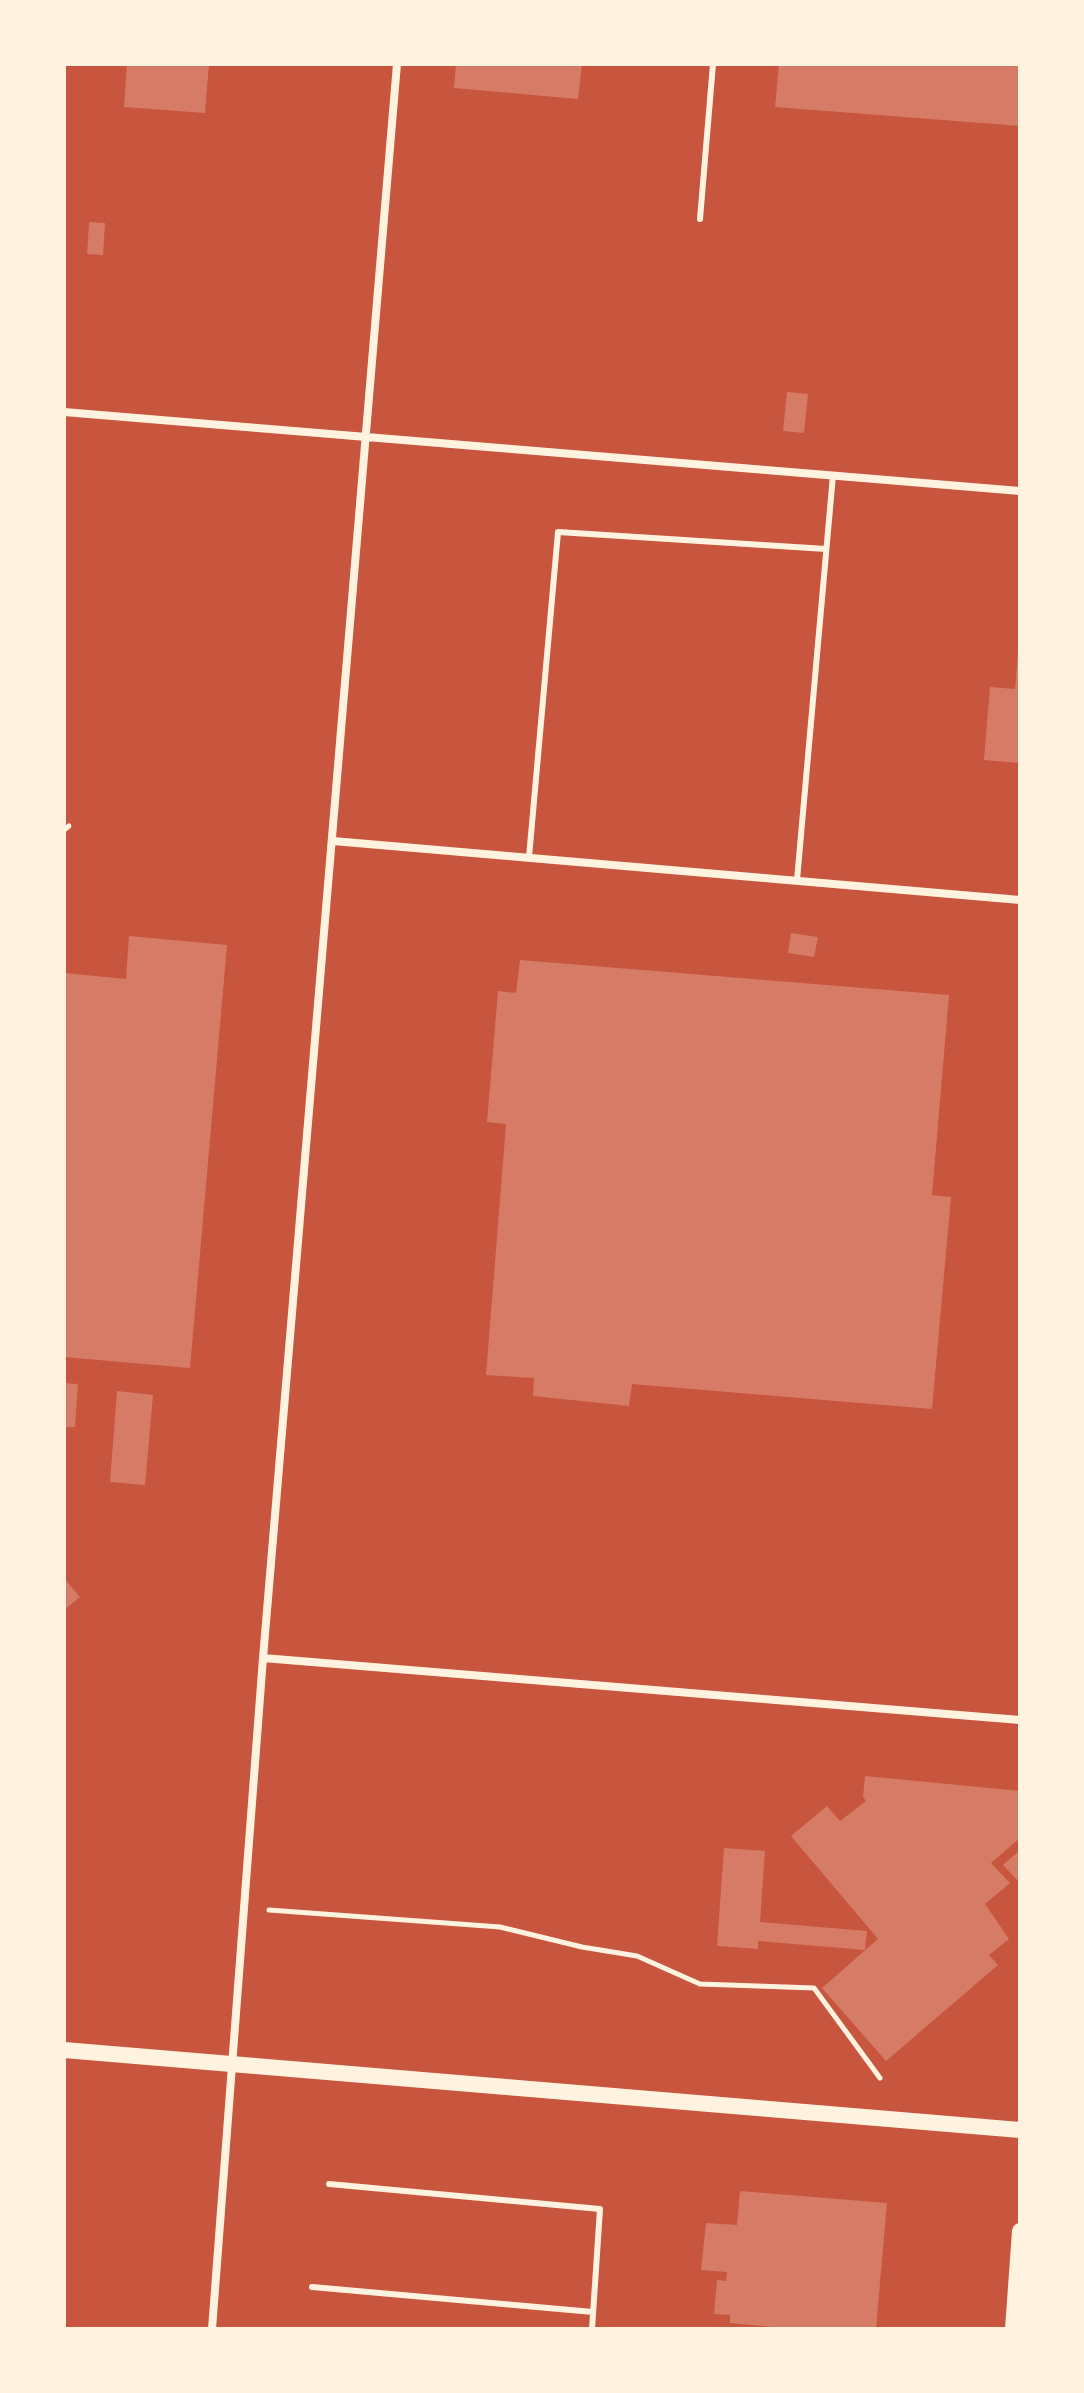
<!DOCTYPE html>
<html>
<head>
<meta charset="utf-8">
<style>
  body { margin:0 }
  #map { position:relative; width:1084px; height:2393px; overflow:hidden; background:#c8553d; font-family:"Varela Round",sans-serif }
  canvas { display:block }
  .frame { position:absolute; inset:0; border:66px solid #fff3e0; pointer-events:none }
</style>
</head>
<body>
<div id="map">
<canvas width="1084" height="2393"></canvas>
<div class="frame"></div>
</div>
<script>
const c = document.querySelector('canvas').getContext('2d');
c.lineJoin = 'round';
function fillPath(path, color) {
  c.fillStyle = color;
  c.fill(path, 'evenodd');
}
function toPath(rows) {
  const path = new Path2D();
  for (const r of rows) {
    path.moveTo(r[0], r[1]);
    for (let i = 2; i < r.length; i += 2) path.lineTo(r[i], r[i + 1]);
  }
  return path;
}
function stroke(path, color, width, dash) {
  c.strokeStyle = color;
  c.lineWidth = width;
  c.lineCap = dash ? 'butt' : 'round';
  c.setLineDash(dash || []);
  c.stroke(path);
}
const building = toPath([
  [127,64,209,64,205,113,124,107],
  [456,64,582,64,578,99,454,88],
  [779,64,1020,64,1020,126,775,107],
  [89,222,105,223,103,255,87,254],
  [787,392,808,394,804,433,783,431],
  [1018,652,1020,652,1020,763,984,760,990,687,1015,689],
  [791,933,818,937,814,957,788,953],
  [129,936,227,945,190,1368,64,1357,64,973,126,979],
  [520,960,949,995,932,1195,951,1197,932,1409,632,1384,629,1406,533,1396,534,1378,486,1375,506,1124,487,1122,498,991,516,993],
  [64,1383,78,1384,75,1427,64,1427],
  [117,1391,153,1395,145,1485,110,1482],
  [64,1578,80,1597,64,1610],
  [865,1776,1020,1791,1020,1838,991,1863,1010,1883,985,1904,1009,1939,989,1955,998,1965,886,2061,822,1988,878,1939,791,1836,827,1806,840,1821,866,1801,863,1797],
  [724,1848,765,1851,760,1922,867,1931,865,1950,758,1941,758,1949,717,1946],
  [1020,1850,1020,1877,1017,1880,1003,1865],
  [740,2191,887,2203,876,2329,795,2329,730,2323,730,2315,714,2314,717,2280,726,2281,727,2272,701,2270,706,2223,737,2225]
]);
const path = toPath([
  [64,830,69,826],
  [269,1910,500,1927,582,1947,637,1956,700,1984,814,1988,880,2078]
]);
const service = toPath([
  [700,219,713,64],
  [529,857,558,532,826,549],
  [797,880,833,475],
  [329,2184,600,2209,592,2329],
  [312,2287,593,2312]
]);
const minor = toPath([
  [64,412,1020,491],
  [333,841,1020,900],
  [263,1658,1020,1720],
  [212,2329,263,1658,397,64]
]);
const secondary = toPath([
  [64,2050,1020,2130],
  [1013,2329,1020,2231]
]);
fillPath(building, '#d67c66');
stroke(path, '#fff3e0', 5);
stroke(service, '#fff3e0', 6);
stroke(minor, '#fff3e0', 8);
stroke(secondary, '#fff3e0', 16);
</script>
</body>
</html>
